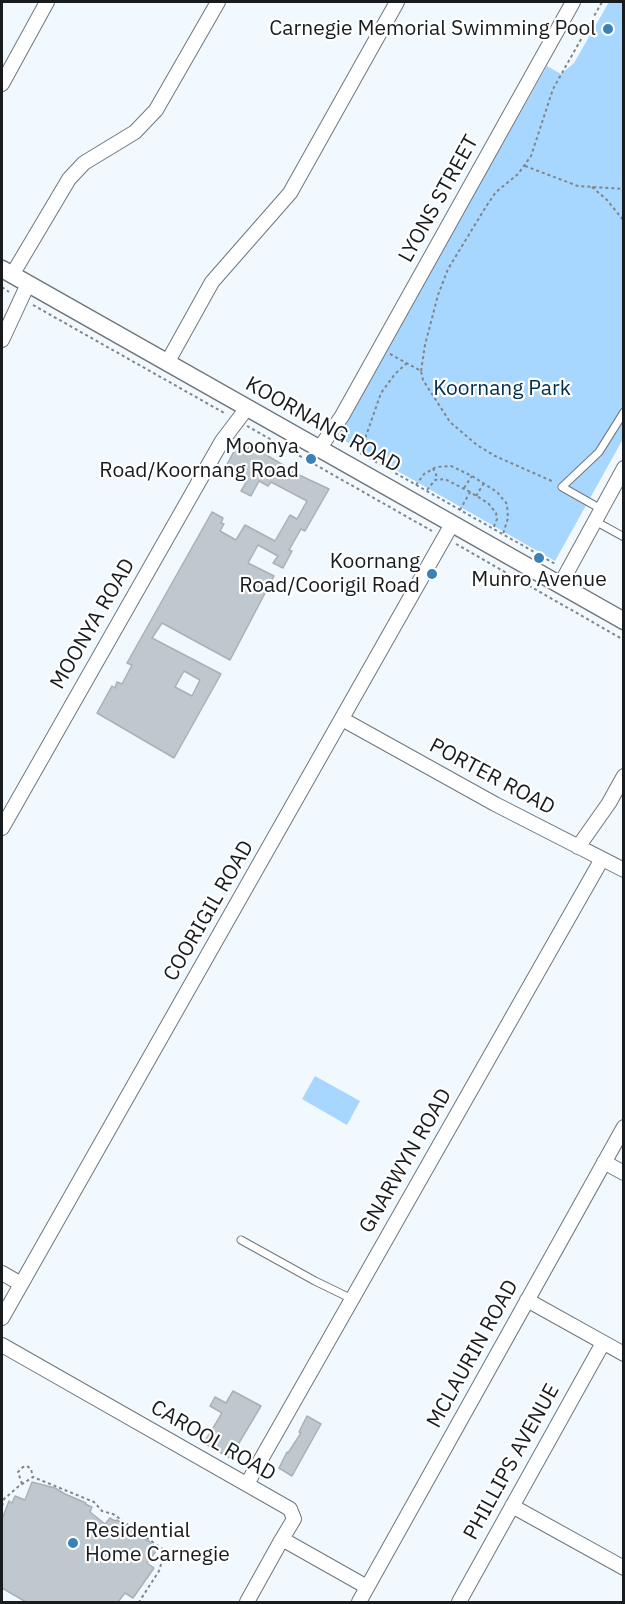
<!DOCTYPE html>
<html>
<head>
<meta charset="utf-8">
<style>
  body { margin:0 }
  #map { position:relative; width:625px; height:1604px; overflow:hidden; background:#f1f8fe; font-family:"IBM Plex Sans",sans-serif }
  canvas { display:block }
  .frame { position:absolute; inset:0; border:3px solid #191c1e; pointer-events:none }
</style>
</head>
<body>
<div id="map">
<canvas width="625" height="1604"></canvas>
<div class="frame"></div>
</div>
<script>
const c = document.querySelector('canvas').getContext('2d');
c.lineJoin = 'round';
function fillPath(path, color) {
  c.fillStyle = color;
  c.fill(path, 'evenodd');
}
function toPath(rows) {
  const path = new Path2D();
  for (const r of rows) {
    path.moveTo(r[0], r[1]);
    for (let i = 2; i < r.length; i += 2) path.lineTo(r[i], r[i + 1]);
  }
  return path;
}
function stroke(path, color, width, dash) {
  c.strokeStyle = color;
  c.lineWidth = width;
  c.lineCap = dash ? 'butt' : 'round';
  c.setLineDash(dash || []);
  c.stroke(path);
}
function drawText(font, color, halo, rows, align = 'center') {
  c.font = font + ' "IBM Plex Sans",sans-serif';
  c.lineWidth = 4.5;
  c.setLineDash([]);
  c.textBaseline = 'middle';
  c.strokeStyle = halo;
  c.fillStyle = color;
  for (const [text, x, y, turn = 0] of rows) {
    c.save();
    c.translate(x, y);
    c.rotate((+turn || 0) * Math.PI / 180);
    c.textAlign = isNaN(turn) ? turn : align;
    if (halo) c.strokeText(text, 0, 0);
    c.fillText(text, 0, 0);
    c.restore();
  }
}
const green = toPath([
  [609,2,623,2,623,439,555,561,338,437,342,427,547,66,561,74,574,63],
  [315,1076,360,1101,347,1125,302,1099]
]);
const building = toPath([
  [238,444,248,449,250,445,283,465,282,467,329,489,305,531,301,529,289,550,292,551,283,568,273,563,278,556,258,545,248,563,274,576,230,660,162,623,152,638,221,674,174,758,97,713,112,686,115,688,117,682,122,684,132,665,127,663,212,512,223,518,221,523,224,524,220,531,236,540,245,525,275,541,290,515,297,519,307,501,271,482,268,486,259,481,251,496,241,491,247,481,225,468,238,444],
  [184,671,200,680,192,696,175,687,184,671],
  [233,1391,261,1406,230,1458,204,1443,222,1413,210,1406,215,1397,226,1403,233,1391],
  [307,1416,321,1424,292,1476,279,1468,287,1452,288,1453,301,1433,299,1432,307,1416],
  [32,1482,55,1488,65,1494,86,1503,85,1504,92,1507,90,1512,105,1524,110,1518,115,1521,117,1520,133,1530,139,1537,149,1541,157,1550,147,1563,154,1568,133,1598,125,1593,118,1602,26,1602,2,1588,2,1519,9,1501,12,1503,15,1496,25,1500,32,1482]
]);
const path = toPath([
  [525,166,578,186,624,189],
  [592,187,607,200,624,221],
  [2,287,9,292],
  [33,305,226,414],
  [390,354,421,371,423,380,450,422,477,445,495,456,554,482],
  [407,363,395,374,381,393,360,453,557,565],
  [421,371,425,345,438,295,448,269,487,205,496,192,518,174,531,156,553,89,602,2],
  [247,426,432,531],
  [433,468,438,479],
  [416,485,424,474,436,467,451,466,472,476,497,492,507,504,508,518,503,534],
  [464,488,472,476],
  [427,490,435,480,445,479,470,492],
  [476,496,484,483],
  [460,510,470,492,488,503,496,513,497,519,493,529],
  [456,544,624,640],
  [22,1484,18,1472,23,1467,27,1466,31,1469,33,1477],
  [2,1506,4,1499,19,1486,33,1477,94,1502,102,1511,113,1514,164,1550,164,1554,159,1571,139,1602]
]);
const service = toPath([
  [601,509,562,487,599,452,624,412],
  [595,521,624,537],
  [241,1240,315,1281,352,1299]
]);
const minor = toPath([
  [2,84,47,2],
  [12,275,69,179,84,163,135,132,156,110,218,2],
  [2,340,28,284],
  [167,363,212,282,290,193,397,2],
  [319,449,342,416,573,2],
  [560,585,624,468],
  [342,719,495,804,624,870],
  [2,828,222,441,247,408],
  [578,847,609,803,624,776],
  [604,1162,624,1173],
  [2,1273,21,1284],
  [527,1300,624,1354],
  [2,1318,452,524],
  [2,1345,290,1509,294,1519,282,1539,367,1587],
  [247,1484,602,859],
  [512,1506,624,1568],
  [247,1602,282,1539],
  [359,1602,624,1127],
  [459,1602,603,1343]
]);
const tertiary = toPath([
  [2,269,624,621]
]);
const markers = [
  [608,29,6,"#3981b6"],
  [311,459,6,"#3981b6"],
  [539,558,6,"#3981b6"],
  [432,574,6,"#3981b6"],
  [73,1543,6,"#3981b6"]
];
const poiNames = [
  ["Carnegie Memorial Swimming Pool",596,29],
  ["Moonya",299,447],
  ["Road/Koornang Road",299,471],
  ["Koornang",420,562],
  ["Road/Coorigil Road",420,586],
  ["Munro Avenue",539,580,"center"],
  ["Residential",85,1531,"left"],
  ["Home Carnegie",85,1555,"left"]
];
const streetNames = [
  ["LYONS STREET",439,199,-61],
  ["KOORNANG ROAD",323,425,29],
  ["MOONYA ROAD",93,624,-60],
  ["PORTER ROAD",492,777,28],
  ["COORIGIL ROAD",209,911,-60],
  ["GNARWYN ROAD",406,1161,-60],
  ["MCLAURIN ROAD",473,1354,-61],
  ["CAROOL ROAD",213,1441,30],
  ["PHILLIPS AVENUE",512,1462,-61]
];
const parkNames = [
  ["Koornang Park",502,389]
];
fillPath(green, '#a7d7ff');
fillPath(building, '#c0c8cf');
stroke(building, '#a9b1b8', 1.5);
stroke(service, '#6f777d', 9);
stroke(minor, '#6f777d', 16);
stroke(tertiary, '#6f777d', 19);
stroke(path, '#808589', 2, [3, 3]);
stroke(service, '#fff', 7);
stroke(minor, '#fff', 14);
stroke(tertiary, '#fff', 16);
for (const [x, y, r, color] of markers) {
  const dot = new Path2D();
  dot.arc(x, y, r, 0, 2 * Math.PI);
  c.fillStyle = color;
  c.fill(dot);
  stroke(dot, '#fff', 2);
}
drawText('21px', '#191c1e', '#fff', poiNames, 'right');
drawText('21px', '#191c1e', '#fff', streetNames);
drawText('21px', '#002f4d', '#fff', parkNames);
</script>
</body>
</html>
